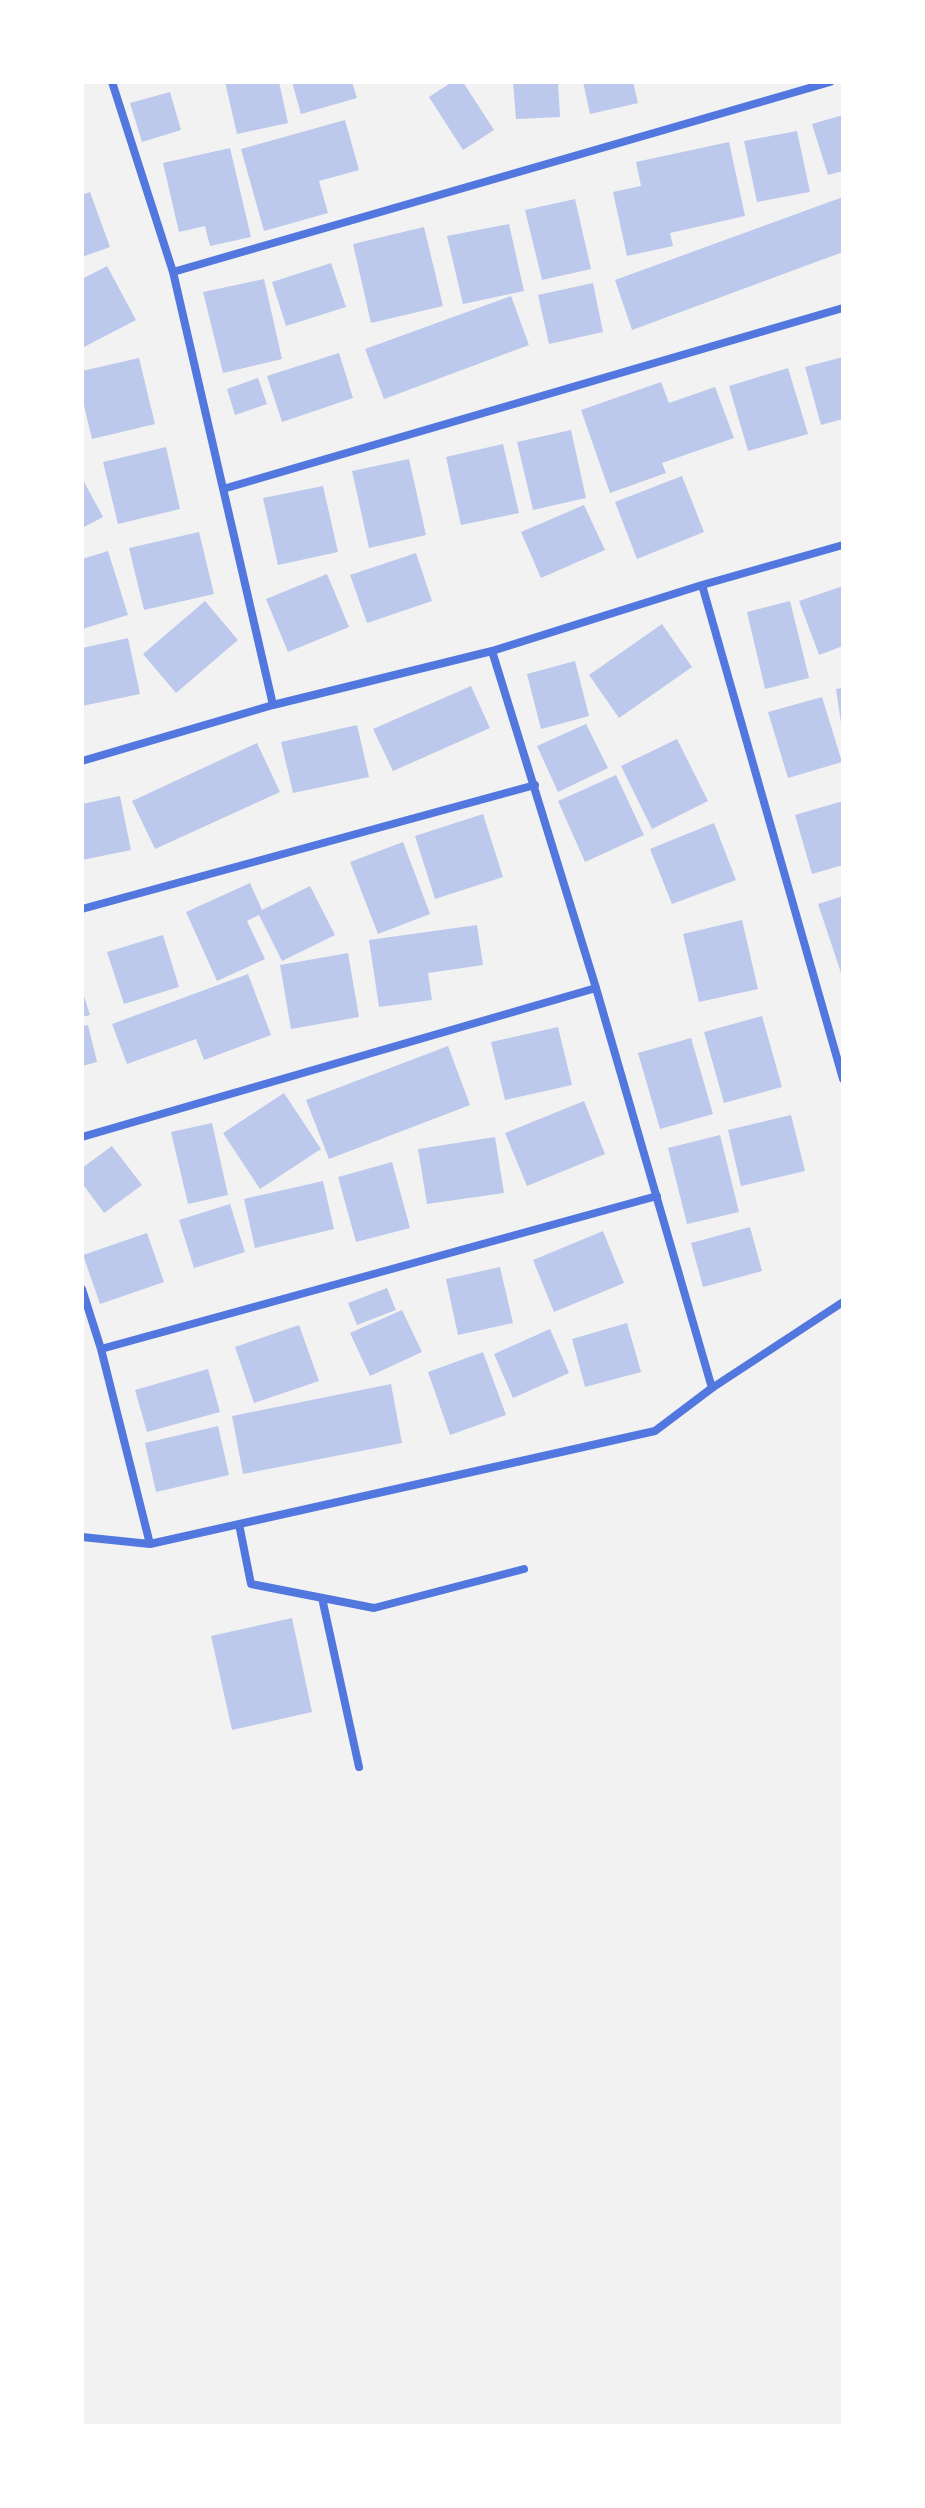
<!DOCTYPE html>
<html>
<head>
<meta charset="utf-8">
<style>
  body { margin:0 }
  #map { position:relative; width:925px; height:2508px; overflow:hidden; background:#f2f2f2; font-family:"Space Grotesk",sans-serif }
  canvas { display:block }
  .frame { position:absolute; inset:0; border:84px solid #fff; pointer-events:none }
</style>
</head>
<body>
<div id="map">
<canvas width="925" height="2508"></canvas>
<div class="frame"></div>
</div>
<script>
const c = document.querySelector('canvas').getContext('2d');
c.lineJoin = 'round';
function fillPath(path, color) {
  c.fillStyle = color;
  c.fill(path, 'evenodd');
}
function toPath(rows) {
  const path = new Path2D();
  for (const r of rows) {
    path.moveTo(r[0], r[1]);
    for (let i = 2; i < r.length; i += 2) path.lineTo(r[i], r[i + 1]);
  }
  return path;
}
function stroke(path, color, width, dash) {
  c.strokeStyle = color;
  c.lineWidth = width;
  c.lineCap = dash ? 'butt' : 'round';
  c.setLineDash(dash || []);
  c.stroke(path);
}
const building = toPath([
  [225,82,279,82,288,123,237,134],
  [292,82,352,82,357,98,301,114],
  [452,82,463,82,494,130,463,150,429,97],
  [513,82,558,82,560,117,516,119],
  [583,82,633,82,638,103,590,114],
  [170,92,181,130,142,142,130,103],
  [843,115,843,171,828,175,812,124],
  [345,120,359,170,319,181,328,213,264,231,241,149],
  [797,131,810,192,757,202,744,141],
  [729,142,745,216,670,233,673,246,627,256,613,192,641,186,636,162],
  [230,148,251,237,210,246,205,226,179,232,163,163],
  [90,192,110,247,82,257,82,195],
  [843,197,843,252,632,330,615,280],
  [575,199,591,269,542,280,525,210],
  [509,224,524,291,463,304,447,236],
  [424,227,443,306,371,323,353,244],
  [331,263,346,307,286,326,272,282],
  [107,266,136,320,82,348,82,279],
  [264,279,282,359,223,373,203,292],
  [593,283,603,332,549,344,538,295],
  [511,296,529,345,384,399,365,349],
  [339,353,353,398,282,422,267,376],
  [843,357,843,419,821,425,805,367],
  [139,358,155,424,92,439,82,397,82,371],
  [788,368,808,434,748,451,729,386],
  [258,378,267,404,235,415,227,389],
  [661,382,669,403,715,387,734,438,662,463,666,473,610,493,581,410],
  [571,430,586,498,533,510,517,442],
  [503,444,519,513,461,525,446,457],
  [166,447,180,509,118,524,103,462],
  [409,459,426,535,369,548,352,471],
  [682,476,704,532,637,559,615,502],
  [82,478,103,517,82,528],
  [323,486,338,552,278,565,263,498],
  [584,505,605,550,541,578,521,532],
  [199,532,214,594,144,610,129,548],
  [108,551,128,615,82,629,82,559],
  [416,553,432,601,367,623,350,575],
  [327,574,349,627,288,652,266,599],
  [843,586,843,646,819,655,799,601],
  [205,601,238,640,176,693,143,654],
  [790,601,809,678,765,689,747,612],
  [662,624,692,667,619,718,589,675],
  [128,638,140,694,82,706,82,648],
  [575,661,589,716,541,729,527,674],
  [471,686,490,728,393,771,373,729],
  [843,688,843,723,841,723,836,689],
  [822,697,842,762,788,778,768,712],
  [586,724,608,768,558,792,537,746],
  [357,725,369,777,293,793,281,742],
  [677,739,708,801,652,829,621,766],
  [257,743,280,792,155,849,132,801],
  [616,775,644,835,585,862,558,801],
  [120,796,131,850,82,860,82,804],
  [843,801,843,865,812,874,795,815],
  [483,814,503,877,435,899,415,836],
  [714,823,736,880,672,904,650,849],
  [403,842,430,914,378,934,350,862],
  [250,883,262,910,310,886,335,935,282,961,259,915,247,921,265,959,217,981,186,912],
  [843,896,843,976,842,976,818,904],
  [742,920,758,989,699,1002,683,934],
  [477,925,483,965,428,973,432,1000,379,1007,369,940],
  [163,935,179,987,124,1004,107,952],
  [348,953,359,1017,291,1029,280,965],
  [248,974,271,1035,204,1060,196,1039,127,1064,112,1024],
  [82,990,90,1015,82,1017],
  [762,1016,782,1087,724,1103,704,1032],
  [88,1025,97,1062,82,1066,82,1026],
  [558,1027,572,1085,505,1100,491,1042],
  [691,1038,713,1114,660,1129,638,1053],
  [448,1046,470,1105,329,1159,306,1100],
  [284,1093,321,1149,260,1189,223,1133],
  [584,1101,605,1154,527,1186,505,1133],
  [791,1115,805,1171,741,1186,728,1130],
  [212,1123,228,1195,188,1204,171,1132],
  [720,1135,739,1212,687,1224,668,1148],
  [495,1137,504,1193,427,1204,418,1149],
  [112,1146,142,1185,104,1213,82,1183,82,1168],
  [392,1162,410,1228,356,1242,338,1177],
  [323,1181,334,1229,255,1248,244,1199],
  [230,1204,245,1252,194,1268,179,1220],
  [750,1227,762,1271,703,1287,691,1243],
  [603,1231,624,1283,554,1312,533,1260],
  [147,1233,164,1282,100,1304,83,1255],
  [500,1267,513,1323,458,1335,446,1279],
  [387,1288,396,1310,357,1325,348,1303],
  [402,1310,422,1352,370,1376,350,1333],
  [627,1323,641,1372,585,1387,572,1339],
  [299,1325,319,1381,254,1403,235,1347],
  [550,1329,569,1373,513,1398,494,1354],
  [483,1352,506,1415,450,1435,428,1372],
  [208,1369,220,1412,147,1432,135,1390],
  [391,1384,402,1443,243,1474,232,1416],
  [218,1426,229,1475,156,1492,145,1443],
  [292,1618,312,1712,232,1730,211,1636]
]);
const minor = toPath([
  [112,82,173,272,273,705],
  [173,272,830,82],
  [223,489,843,308],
  [702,585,843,1079],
  [492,651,596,988,712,1388],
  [82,761,273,705,492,651,702,585,843,545],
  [82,909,535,785],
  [82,1137,596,988],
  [82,1289,101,1349,150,1544],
  [101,1349,657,1196],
  [239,1524,251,1584,374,1608,524,1569],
  [82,1537,150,1544,655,1431,712,1388,843,1302],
  [322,1598,359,1767]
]);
fillPath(building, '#bdc9ec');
stroke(minor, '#5277de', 8);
</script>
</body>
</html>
